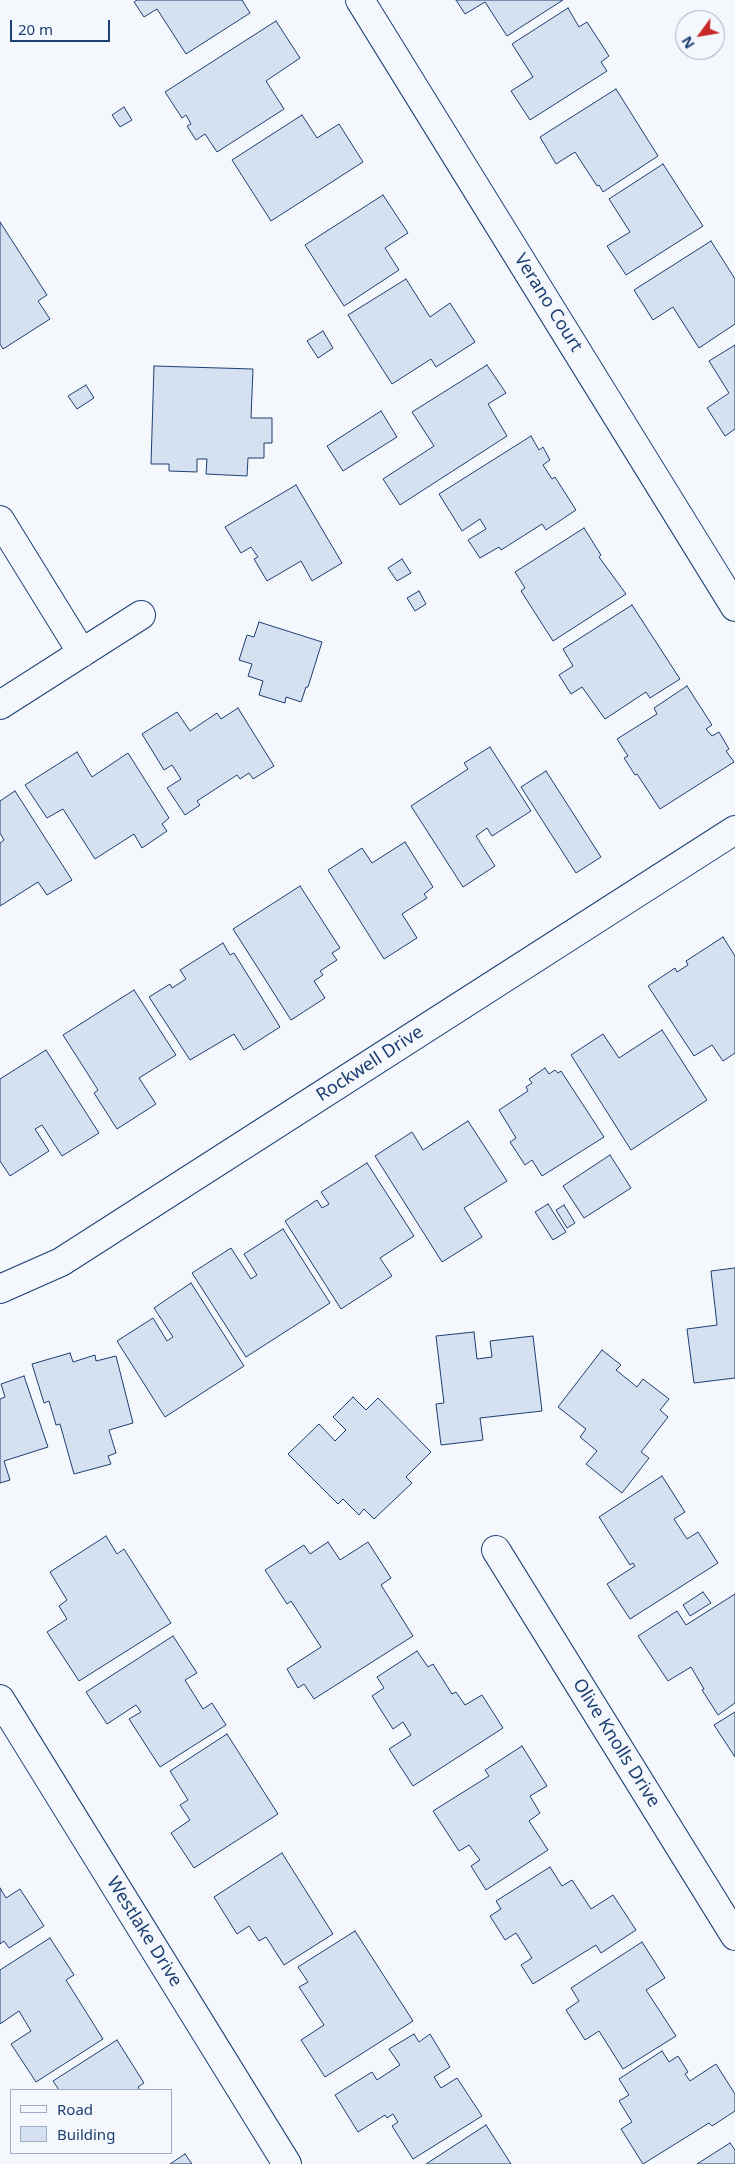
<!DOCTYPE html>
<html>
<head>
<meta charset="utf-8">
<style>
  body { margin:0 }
  #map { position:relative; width:735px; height:2164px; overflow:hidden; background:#f4f7fb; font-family:"Noto Sans",sans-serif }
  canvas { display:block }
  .legend { position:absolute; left:10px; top:2089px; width:162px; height:65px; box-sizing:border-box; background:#f4f7fb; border:1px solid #9eadc5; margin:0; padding:6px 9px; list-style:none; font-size:15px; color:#1d3f73 }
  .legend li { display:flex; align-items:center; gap:10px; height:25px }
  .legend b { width:25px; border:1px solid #9eadc5 }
  .north { position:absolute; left:675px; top:10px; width:50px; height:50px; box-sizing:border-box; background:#f4f7fb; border:1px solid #9eadc5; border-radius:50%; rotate:238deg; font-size:14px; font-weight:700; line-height:20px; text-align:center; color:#1d3f73 }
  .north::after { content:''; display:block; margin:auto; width:18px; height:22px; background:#c62828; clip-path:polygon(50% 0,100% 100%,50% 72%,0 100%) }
  .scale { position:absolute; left:10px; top:20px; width:100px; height:22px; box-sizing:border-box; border:2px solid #1d3f73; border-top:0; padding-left:6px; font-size:15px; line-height:18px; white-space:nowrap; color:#1d3f73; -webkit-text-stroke:4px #f4f7fb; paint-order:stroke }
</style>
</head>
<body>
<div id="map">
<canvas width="735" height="2164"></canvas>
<ul class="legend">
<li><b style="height:6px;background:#f4f7fb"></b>Road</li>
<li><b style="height:14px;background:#d5e0f0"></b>Building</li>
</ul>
<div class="north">N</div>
<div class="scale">20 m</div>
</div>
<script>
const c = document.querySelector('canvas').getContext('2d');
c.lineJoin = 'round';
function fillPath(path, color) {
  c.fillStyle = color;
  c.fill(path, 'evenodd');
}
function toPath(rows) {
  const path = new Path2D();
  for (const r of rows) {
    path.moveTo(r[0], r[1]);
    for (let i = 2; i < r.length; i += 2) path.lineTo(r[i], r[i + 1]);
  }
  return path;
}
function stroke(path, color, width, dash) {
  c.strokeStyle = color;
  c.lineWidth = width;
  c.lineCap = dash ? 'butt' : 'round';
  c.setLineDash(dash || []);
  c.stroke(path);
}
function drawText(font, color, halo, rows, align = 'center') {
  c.font = font + ' "Noto Sans",sans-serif';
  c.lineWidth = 4;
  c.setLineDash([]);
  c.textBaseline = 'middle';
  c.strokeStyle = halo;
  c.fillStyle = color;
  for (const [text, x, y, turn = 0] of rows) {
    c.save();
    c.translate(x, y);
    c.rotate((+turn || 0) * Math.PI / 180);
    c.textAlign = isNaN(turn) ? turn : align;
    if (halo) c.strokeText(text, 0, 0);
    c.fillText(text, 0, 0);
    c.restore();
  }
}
const building = toPath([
  [137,0,242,0,250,13,186,54,157,9,144,17,134,2,137,0],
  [456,0,563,0,507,36,485,2,465,14,456,0],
  [568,8,579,27,587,22,609,56,601,62,607,71,530,120,511,91,533,77,512,44,568,8],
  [276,21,300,58,266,81,284,109,217,152,205,134,196,140,187,126,191,124,186,115,182,118,165,92,276,21],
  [616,89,658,156,603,192,599,185,597,186,575,152,556,164,540,137,616,89],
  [124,107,132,120,120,127,112,115,124,107],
  [302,115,317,138,339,124,363,162,271,221,232,160,302,115],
  [663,164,703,226,626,275,607,246,630,232,609,199,663,164],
  [383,195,408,233,385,248,399,270,344,306,305,245,383,195],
  [0,222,47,295,38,301,50,319,3,349,0,344,0,222],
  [711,241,735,279,735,324,699,348,673,307,653,320,634,290,711,241],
  [406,279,430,317,450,303,475,342,436,367,431,359,392,384,348,315,406,279],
  [323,331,333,348,318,358,307,341,323,331],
  [735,345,735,429,725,436,707,408,729,393,709,361,735,345],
  [487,365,506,393,488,404,507,436,400,505,383,479,434,446,412,412,487,365],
  [154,366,253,369,251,418,272,418,272,443,264,443,264,458,248,458,247,476,206,474,207,459,197,459,197,472,169,471,169,464,151,464,154,366],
  [86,385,94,398,77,409,68,396,86,385],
  [381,411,397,437,343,471,327,446,381,411],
  [531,436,539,450,543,447,550,460,543,465,552,479,555,477,576,510,546,530,542,524,501,550,499,547,480,558,468,540,486,529,480,519,462,531,439,494,531,436],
  [296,485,342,563,312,581,301,561,267,581,254,559,258,557,251,547,241,553,225,527,296,485],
  [584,528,601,555,599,557,626,594,553,641,521,591,525,588,515,572,584,528],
  [402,559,411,573,397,581,388,568,402,559],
  [419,591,426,604,415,611,407,598,419,591],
  [632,605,680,679,650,698,646,692,605,719,582,687,571,694,559,675,573,666,563,649,632,605],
  [259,622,322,642,308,687,306,687,301,702,286,697,285,703,259,695,263,681,248,676,252,664,239,660,247,635,254,637,259,622],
  [687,686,712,725,706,729,712,736,719,732,729,749,726,751,734,762,660,809,637,774,635,775,624,758,628,756,617,739,657,714,654,708,687,686],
  [238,708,274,766,253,779,249,773,240,779,237,775,197,801,200,805,185,815,167,788,181,779,172,765,164,770,142,734,177,712,190,731,217,713,221,719,238,708],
  [490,747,531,811,492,836,487,828,476,836,495,866,463,887,411,806,468,769,464,763,490,747],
  [77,752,92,777,128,753,169,818,162,824,167,831,142,848,134,834,95,859,63,809,47,818,25,785,77,752],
  [546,771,601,857,576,873,521,787,546,771],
  [15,791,72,880,47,895,38,882,0,906,0,843,4,840,0,833,0,801,15,791],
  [405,842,433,887,424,894,427,898,402,914,417,938,384,959,328,870,362,848,372,863,405,842],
  [300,886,340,948,332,953,337,960,320,971,323,975,314,981,325,998,291,1020,233,929,300,886],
  [723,937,735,956,735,1053,723,1061,712,1045,694,1056,648,986,675,968,677,972,688,965,686,961,723,937],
  [223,943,230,955,234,953,280,1027,244,1050,234,1034,190,1060,149,997,170,984,172,988,186,979,180,970,223,943],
  [134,990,176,1055,139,1078,156,1104,117,1129,94,1093,98,1090,63,1035,134,990],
  [662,1030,707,1100,631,1150,571,1055,603,1034,619,1058,662,1030],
  [46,1050,99,1133,62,1156,42,1125,35,1129,49,1151,10,1176,0,1161,0,1079,46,1050],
  [545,1068,549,1074,555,1070,558,1073,561,1071,604,1137,542,1176,532,1160,525,1165,510,1142,516,1138,499,1110,528,1091,526,1087,532,1083,529,1079,545,1068],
  [468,1121,507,1181,464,1208,482,1237,442,1262,375,1156,412,1132,423,1150,468,1121],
  [610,1155,631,1188,584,1218,563,1186,610,1155],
  [367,1163,414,1236,380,1258,392,1276,341,1309,285,1221,317,1200,322,1208,329,1204,321,1192,367,1163],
  [548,1204,566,1232,553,1240,535,1212,548,1204],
  [564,1205,575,1223,567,1228,556,1210,564,1205],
  [283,1229,330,1303,246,1357,192,1273,231,1248,251,1279,257,1275,244,1254,283,1229],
  [735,1268,735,1378,694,1383,687,1329,717,1325,711,1271,735,1268],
  [191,1283,244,1366,165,1417,117,1341,153,1318,167,1341,173,1337,154,1308,191,1283],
  [474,1332,477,1359,492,1357,490,1341,533,1336,542,1411,480,1418,483,1440,441,1445,436,1404,444,1403,436,1336,474,1332],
  [602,1350,621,1365,616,1370,637,1387,643,1379,669,1399,660,1410,668,1417,641,1452,649,1458,622,1493,586,1464,597,1451,580,1437,586,1429,558,1407,602,1350],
  [70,1353,73,1362,95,1355,96,1361,116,1356,133,1423,109,1430,116,1453,108,1456,111,1464,74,1474,60,1424,56,1425,49,1401,44,1403,32,1364,70,1353],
  [24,1376,48,1447,4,1461,10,1480,0,1483,0,1399,5,1397,1,1384,24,1376],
  [353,1397,366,1410,378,1398,431,1452,406,1477,412,1483,374,1519,364,1509,359,1515,343,1499,338,1504,288,1454,319,1424,335,1441,346,1430,333,1417,353,1397],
  [662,1476,685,1512,674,1519,687,1539,698,1532,718,1563,630,1619,607,1584,635,1566,633,1563,630,1565,599,1517,662,1476],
  [106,1536,117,1554,124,1549,171,1623,79,1681,47,1632,67,1619,59,1606,67,1600,50,1572,106,1536],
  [328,1542,340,1560,368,1542,391,1578,381,1585,413,1636,314,1699,304,1684,298,1688,287,1669,321,1647,291,1601,287,1604,265,1570,304,1545,310,1554,328,1542],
  [703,1592,711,1603,690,1616,683,1605,703,1592],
  [735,1594,735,1703,718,1715,702,1690,704,1689,691,1667,668,1681,638,1636,677,1611,686,1625,735,1594],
  [173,1636,197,1673,185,1680,203,1709,212,1703,226,1725,160,1767,129,1719,141,1712,136,1705,107,1724,86,1692,173,1636],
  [417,1651,428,1667,433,1664,452,1694,456,1692,465,1705,482,1695,503,1728,413,1786,389,1749,411,1735,403,1722,393,1729,372,1696,384,1688,377,1677,417,1651],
  [735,1712,735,1757,714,1725,735,1712],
  [227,1734,278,1814,194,1868,171,1833,190,1820,180,1805,188,1800,170,1771,227,1734],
  [522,1746,547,1786,530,1796,540,1813,529,1821,548,1850,486,1890,471,1866,480,1860,469,1845,459,1851,433,1811,489,1776,485,1770,522,1746],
  [282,1853,333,1934,284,1965,266,1937,259,1941,249,1926,237,1934,214,1897,282,1853],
  [550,1867,562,1886,572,1880,591,1909,613,1895,636,1930,601,1953,596,1945,533,1984,521,1965,532,1958,516,1933,505,1940,490,1916,501,1909,496,1901,550,1867],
  [0,1888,6,1898,20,1889,44,1926,9,1948,4,1941,0,1944,0,1888],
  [355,1931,413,2021,325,2077,301,2040,324,2025,299,1987,308,1982,298,1967,355,1931],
  [50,1938,74,1975,66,1980,103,2039,36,2082,11,2044,31,2031,19,2011,0,2024,0,1970,50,1938],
  [642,1942,665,1978,646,1990,676,2036,623,2069,599,2031,585,2040,566,2010,579,2001,571,1988,642,1942],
  [414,2034,419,2042,430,2034,450,2067,434,2077,441,2088,457,2078,482,2116,413,2159,392,2126,398,2122,393,2114,387,2118,385,2115,358,2132,335,2095,372,2072,377,2080,400,2065,389,2049,414,2034],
  [117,2040,144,2083,138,2087,140,2090,59,2090,53,2081,117,2040],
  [662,2051,669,2062,678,2056,688,2072,685,2074,690,2081,716,2064,735,2094,735,2111,712,2126,709,2123,643,2164,621,2129,632,2122,619,2101,629,2095,619,2079,662,2051],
  [486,2125,511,2164,426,2164,486,2125],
  [730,2143,735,2150,735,2164,697,2164,730,2143],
  [185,2154,192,2164,170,2164,185,2154]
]);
const street = toPath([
  [360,0,735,607],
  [0,520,82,653],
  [0,705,141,615],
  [0,1289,61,1262,735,830],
  [496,1550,735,1936],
  [0,1699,287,2164]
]);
const streetNames = [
  ["Verano Court",548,303,58],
  ["Rockwell Drive",370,1064,-33],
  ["Olive Knolls Drive",616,1743,58],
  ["Westlake Drive",144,1932,58]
];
fillPath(building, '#d5e0f0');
stroke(building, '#1d3f73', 1);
stroke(street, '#1d3f73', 30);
stroke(street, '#f4f7fb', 28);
drawText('18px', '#1d3f73', '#f4f7fb', streetNames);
</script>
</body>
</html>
